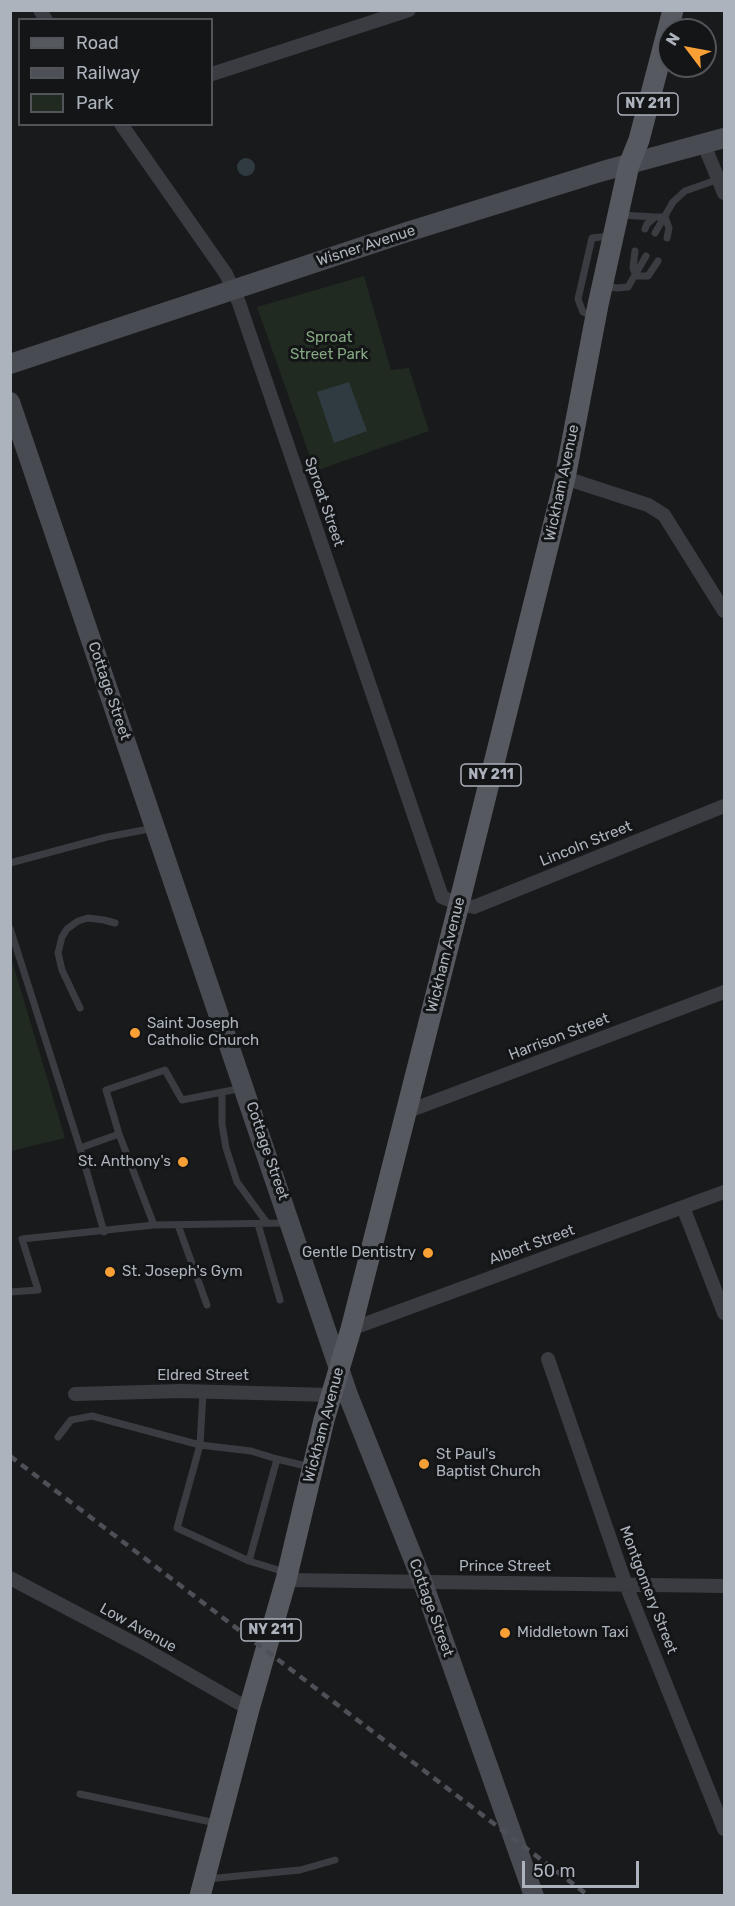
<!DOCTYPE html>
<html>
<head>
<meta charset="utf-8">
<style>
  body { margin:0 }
  #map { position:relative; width:735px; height:1906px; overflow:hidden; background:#191a1c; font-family:Rubik,sans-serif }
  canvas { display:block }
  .frame { position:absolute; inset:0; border:12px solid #acb3bc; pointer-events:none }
  .legend { position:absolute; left:18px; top:18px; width:195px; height:108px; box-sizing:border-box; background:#141517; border:2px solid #515459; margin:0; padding:8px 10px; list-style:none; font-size:18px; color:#acb3bc }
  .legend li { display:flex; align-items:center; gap:12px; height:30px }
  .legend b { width:30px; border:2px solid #515459 }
  .north { position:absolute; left:657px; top:18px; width:60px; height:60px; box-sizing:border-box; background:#141517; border:2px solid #515459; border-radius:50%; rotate:302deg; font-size:16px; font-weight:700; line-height:24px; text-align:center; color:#acb3bc }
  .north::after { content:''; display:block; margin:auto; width:21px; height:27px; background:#f89f36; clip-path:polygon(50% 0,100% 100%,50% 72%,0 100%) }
  .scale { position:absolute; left:522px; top:1861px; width:117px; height:27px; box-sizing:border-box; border:3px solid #acb3bc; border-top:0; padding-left:8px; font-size:18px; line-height:21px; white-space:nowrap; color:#acb3bc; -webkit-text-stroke:4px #141517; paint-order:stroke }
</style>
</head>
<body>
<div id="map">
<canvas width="735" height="1906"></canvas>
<div class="frame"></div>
<ul class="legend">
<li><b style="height:8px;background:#565a60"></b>Road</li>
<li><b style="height:8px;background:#4d5056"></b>Railway</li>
<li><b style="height:16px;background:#212a21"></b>Park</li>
</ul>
<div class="north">N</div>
<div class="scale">50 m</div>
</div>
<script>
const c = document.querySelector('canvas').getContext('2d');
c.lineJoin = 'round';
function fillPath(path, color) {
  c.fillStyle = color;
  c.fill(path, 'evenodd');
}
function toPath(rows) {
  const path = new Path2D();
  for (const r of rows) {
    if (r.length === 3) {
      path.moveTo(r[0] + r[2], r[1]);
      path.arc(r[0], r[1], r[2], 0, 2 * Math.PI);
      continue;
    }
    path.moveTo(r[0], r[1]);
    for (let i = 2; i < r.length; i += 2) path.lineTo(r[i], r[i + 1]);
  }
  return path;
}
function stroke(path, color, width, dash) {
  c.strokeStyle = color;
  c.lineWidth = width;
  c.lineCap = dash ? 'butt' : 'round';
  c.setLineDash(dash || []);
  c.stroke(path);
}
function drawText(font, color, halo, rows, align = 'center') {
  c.font = font + ' Rubik,sans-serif';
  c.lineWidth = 6;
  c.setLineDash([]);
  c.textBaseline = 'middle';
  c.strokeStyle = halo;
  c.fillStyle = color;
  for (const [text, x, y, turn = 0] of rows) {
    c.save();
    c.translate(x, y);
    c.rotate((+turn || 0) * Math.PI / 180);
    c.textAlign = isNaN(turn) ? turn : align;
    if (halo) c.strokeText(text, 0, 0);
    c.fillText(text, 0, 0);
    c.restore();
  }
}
const green = toPath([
  [364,276,391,370,409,368,429,431,315,471,257,307],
  [10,954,65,1138,11,1151,10,1151]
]);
const water = toPath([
  [246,167,9],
  [349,382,367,431,334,443,317,392]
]);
const lane = toPath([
  [621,215,655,217],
  [645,229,647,224,655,217,665,217,669,228,667,238],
  [655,233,673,202,685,191,719,179],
  [635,251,633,268,636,276,648,276,658,261],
  [604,286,617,288,628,287,646,256],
  [593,316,583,312,578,299,592,238,610,236],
  [10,863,107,837,154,828],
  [10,928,80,1148,104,1232],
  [80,1008,62,970,58,953,62,937,67,929,78,921,88,918,104,920,115,923],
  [222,1094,222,1124,226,1148,237,1182,267,1223],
  [80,1148,119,1134],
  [258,1224,280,1300],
  [154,1225,286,1223],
  [178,1225,207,1305],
  [10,1292,38,1290,22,1239,154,1225,119,1134,106,1090,165,1070,182,1100,243,1088],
  [203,1392,200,1445,251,1451,277,1459],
  [58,1437,71,1420,92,1416,200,1445,177,1528,249,1561],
  [285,1572,249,1561,277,1459,310,1467],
  [80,1794,216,1823],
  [207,1879,300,1870,335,1860]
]);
const street = toPath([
  [40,10,46,20],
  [212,74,409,10],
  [121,124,226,274,239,303,442,897,459,904,474,907,724,806],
  [704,145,724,193],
  [565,478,648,505,664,515,724,611],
  [406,1112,724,992],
  [683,1207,724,1313],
  [351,1329,724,1192],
  [548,1359,626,1585,724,1829],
  [75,1394,181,1391,330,1395],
  [10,1578,143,1648,249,1709],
  [286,1580,724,1586]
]);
const secondary = toPath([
  [10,364,407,232,603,171,724,138],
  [10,402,348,1395,423,1583,534,1896]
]);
const primary = toPath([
  [200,1896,249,1709,286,1580,324,1420,351,1329,459,904,565,478,598,305,629,165,639,140,673,10]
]);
const rail = toPath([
  [10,1456,589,1896]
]);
const markers = [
  [135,1033,6,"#f89f36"],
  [183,1162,6,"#f89f36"],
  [428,1253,6,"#f89f36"],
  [110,1272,6,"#f89f36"],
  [424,1464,6,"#f89f36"],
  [505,1633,6,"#f89f36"]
];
const shields = [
  [648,104,60],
  [491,775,60],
  [271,1630,60]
];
const shieldNames = [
  ["NY 211",648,104],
  ["NY 211",491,775],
  ["NY 211",271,1630]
];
const streetNames = [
  ["Wisner Avenue",366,246,-18],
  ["Wickham Avenue",562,483,-78],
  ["Sproat Street",324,502,71],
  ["Cottage Street",109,691,71],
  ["Lincoln Street",586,844,-22],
  ["Wickham Avenue",446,955,-76],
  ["Harrison Street",559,1037,-21],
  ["Cottage Street",267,1151,71],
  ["Albert Street",532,1245,-20],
  ["Eldred Street",203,1376],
  ["Wickham Avenue",324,1425,-75],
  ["Prince Street",505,1567],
  ["Montgomery Street",648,1590,69],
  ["Cottage Street",431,1608,70],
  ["Low Avenue",138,1628,29]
];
const parkNames = [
  ["Sproat",329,338],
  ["Street Park",329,355]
];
const poiNames = [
  ["Saint Joseph",147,1024],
  ["Catholic Church",147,1041],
  ["St. Anthony's",171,1162,"right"],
  ["Gentle Dentistry",416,1253,"right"],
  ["St. Joseph's Gym",122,1272],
  ["St Paul's",436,1455],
  ["Baptist Church",436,1472],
  ["Middletown Taxi",517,1633]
];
fillPath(green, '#212a21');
fillPath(water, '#2f3b41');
stroke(lane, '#3a3c41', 7);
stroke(street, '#3a3c41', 14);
stroke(secondary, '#484b51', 20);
stroke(primary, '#565a60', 21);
stroke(rail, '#4d5056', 4.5, [8, 6]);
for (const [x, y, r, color] of markers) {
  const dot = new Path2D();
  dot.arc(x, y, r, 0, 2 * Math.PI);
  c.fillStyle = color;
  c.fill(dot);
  stroke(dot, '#141517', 2);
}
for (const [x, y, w] of shields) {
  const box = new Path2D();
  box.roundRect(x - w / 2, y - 11, w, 22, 4.5);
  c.fillStyle = '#141517';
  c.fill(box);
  stroke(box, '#acb3bc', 1.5);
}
drawText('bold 14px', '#acb3bc', null, shieldNames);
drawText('15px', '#acb3bc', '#141517', streetNames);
drawText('15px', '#84a782', '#141517', parkNames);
drawText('15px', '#acb3bc', '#141517', poiNames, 'left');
</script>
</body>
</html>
